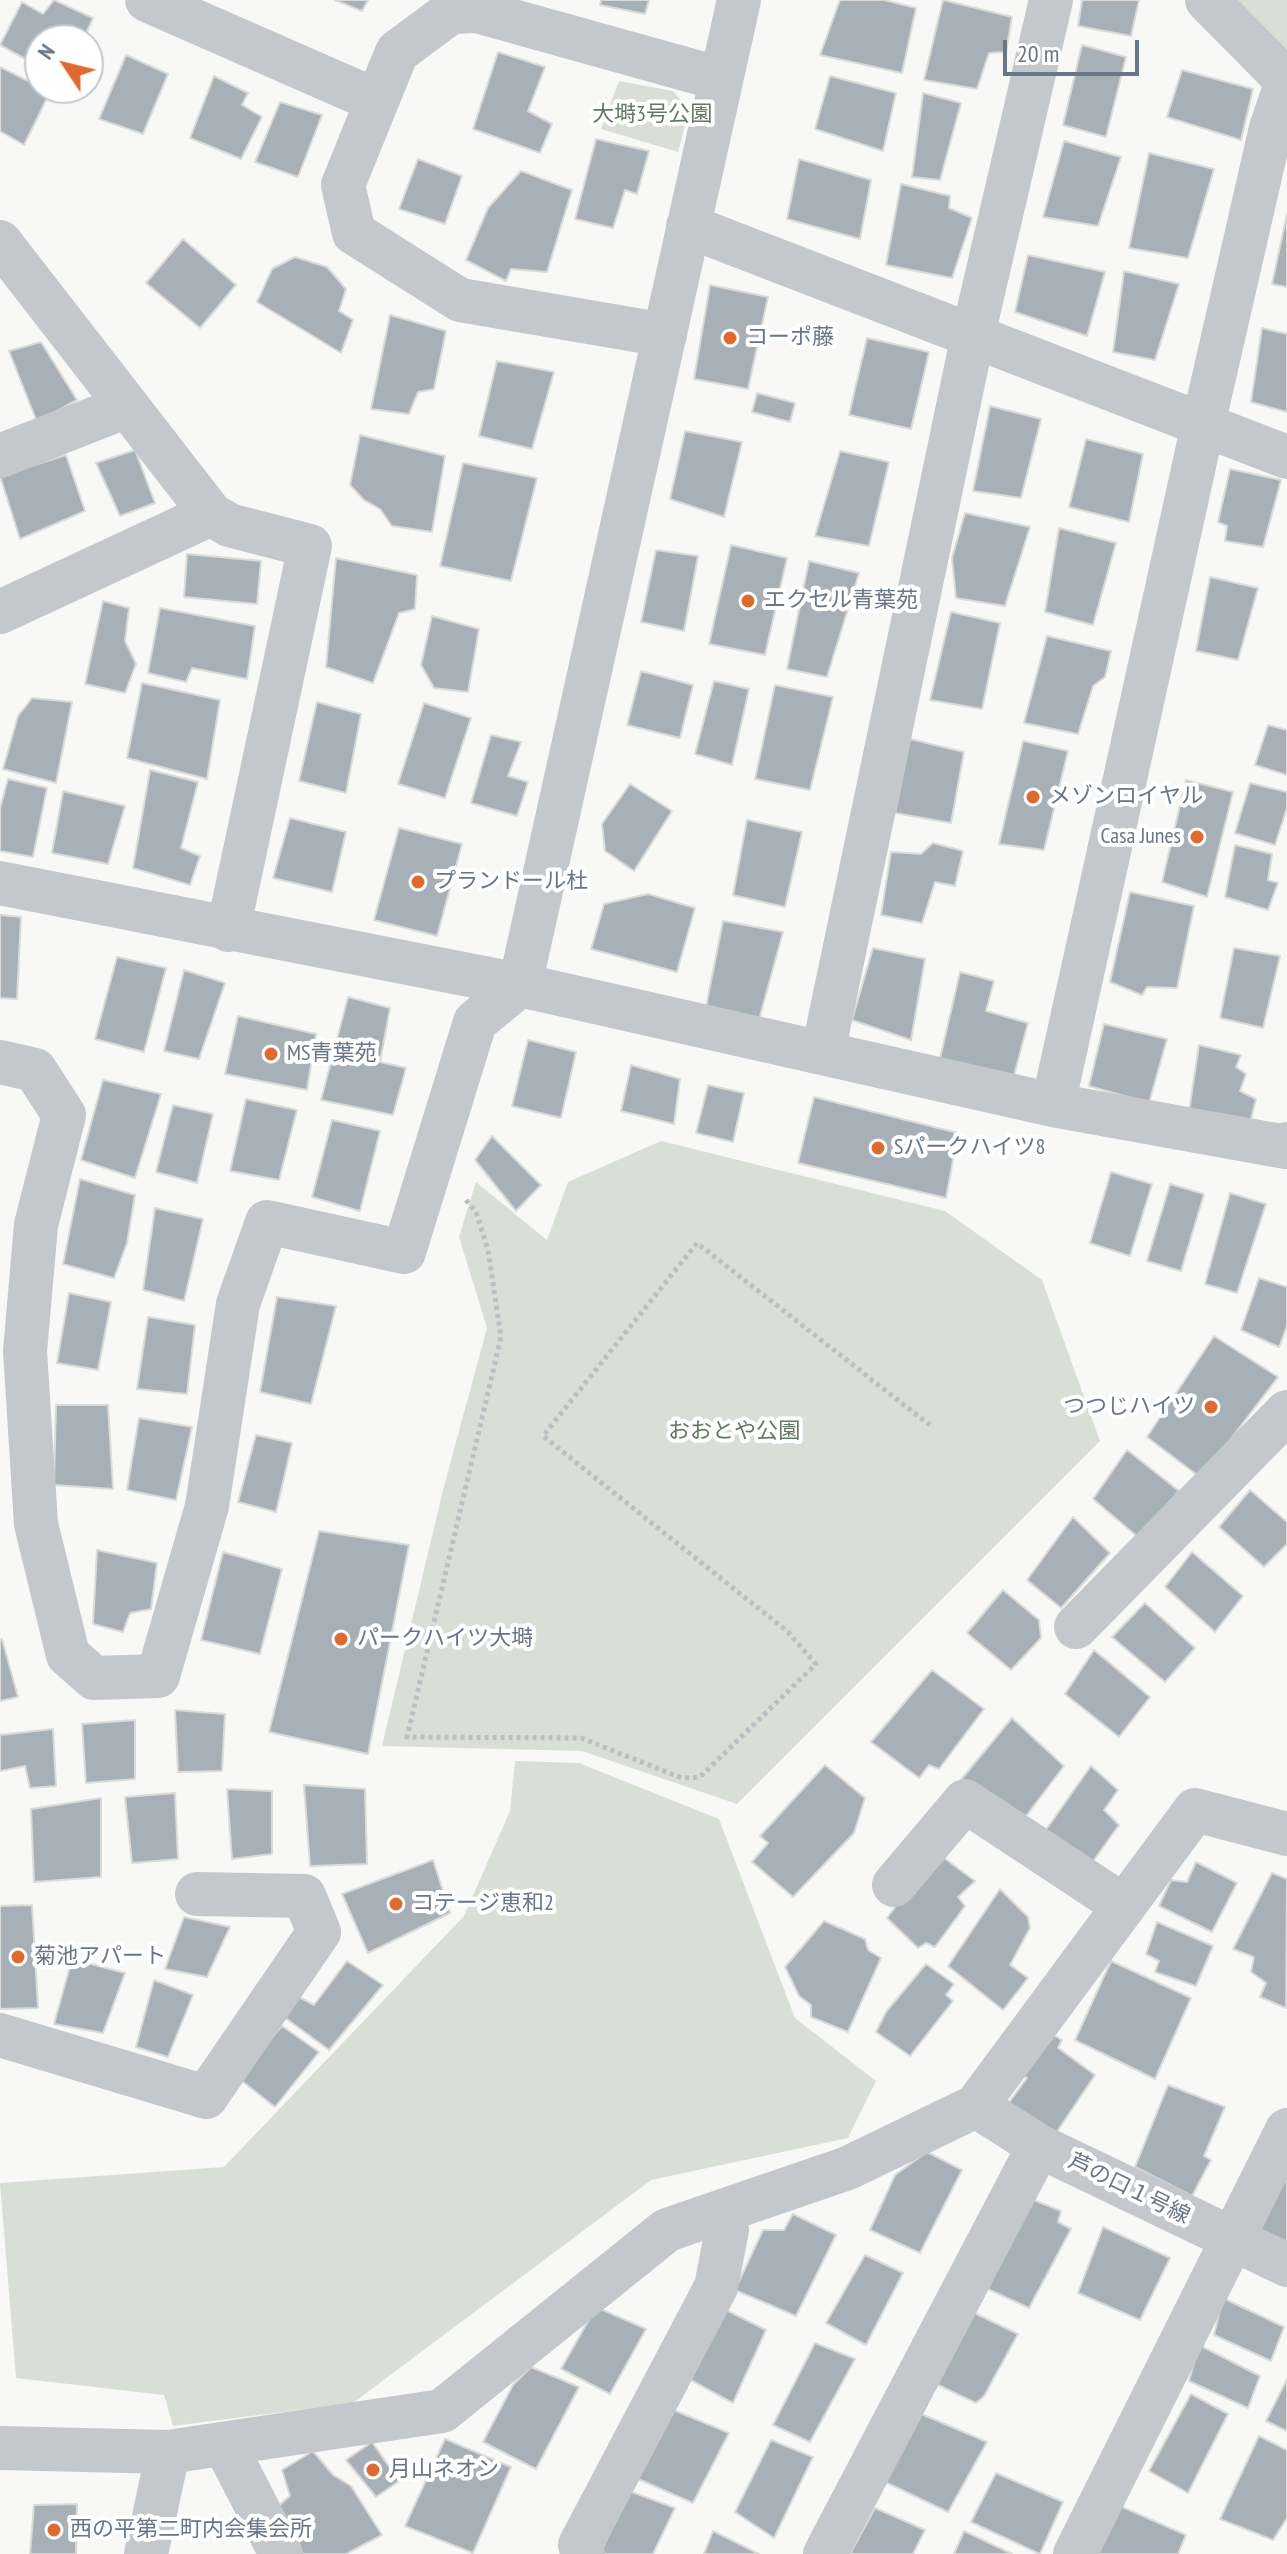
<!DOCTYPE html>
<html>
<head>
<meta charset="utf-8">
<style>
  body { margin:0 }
  #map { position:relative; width:1287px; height:2554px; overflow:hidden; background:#f8f8f6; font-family:"PT Sans Narrow",sans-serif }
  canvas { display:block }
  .north { position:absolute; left:24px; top:24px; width:80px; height:80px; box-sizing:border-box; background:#fff; border:2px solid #c3c8cf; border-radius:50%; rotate:305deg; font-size:22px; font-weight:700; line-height:32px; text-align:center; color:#687686 }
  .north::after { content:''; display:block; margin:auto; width:28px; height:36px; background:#de6a30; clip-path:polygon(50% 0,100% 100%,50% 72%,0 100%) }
  .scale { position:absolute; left:1003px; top:40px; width:136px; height:36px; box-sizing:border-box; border:4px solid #687686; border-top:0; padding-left:10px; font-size:24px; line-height:28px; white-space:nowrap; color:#687686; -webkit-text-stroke:6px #fff; paint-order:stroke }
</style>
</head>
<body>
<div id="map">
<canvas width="1287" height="2554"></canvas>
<div class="north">N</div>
<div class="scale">20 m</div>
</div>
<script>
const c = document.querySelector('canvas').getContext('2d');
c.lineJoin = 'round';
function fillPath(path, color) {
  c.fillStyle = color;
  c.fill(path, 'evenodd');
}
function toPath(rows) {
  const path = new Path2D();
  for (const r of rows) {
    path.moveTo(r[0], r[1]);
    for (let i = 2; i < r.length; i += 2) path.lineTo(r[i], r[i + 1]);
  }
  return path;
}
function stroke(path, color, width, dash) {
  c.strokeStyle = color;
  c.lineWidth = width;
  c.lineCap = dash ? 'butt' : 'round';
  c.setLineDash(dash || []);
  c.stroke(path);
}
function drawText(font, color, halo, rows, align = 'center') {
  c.font = font + ' "PT Sans Narrow","Noto Sans JP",sans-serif';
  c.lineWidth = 8;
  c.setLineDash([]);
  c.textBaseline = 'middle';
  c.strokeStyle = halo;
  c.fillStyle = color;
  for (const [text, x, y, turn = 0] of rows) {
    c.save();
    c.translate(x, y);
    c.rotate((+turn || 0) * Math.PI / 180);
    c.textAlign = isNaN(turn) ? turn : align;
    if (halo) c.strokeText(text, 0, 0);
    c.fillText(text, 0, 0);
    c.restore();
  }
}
const green = toPath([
  [1236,0,1287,0,1287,51],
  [619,81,673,91,689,110,678,152,601,129],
  [661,1141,945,1211,1042,1280,1100,1441,737,1804,582,1751,382,1746,443,1490,487,1328,459,1237,476,1182,547,1240,568,1182],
  [515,1761,579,1763,719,1819,795,2018,876,2081,848,2138,651,2180,353,2403,173,2426,164,2395,16,2378,0,2183,224,2167,464,1916,510,1811]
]);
const building = toPath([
  [54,0,93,18,83,40,40,40,38,66,0,45,22,2,43,14,54,0],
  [335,0,368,0,362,11,335,0],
  [601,0,649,0,645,14,600,5,601,0],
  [840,0,884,0,916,8,902,73,820,55,840,0],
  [943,0,1012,17,1006,52,989,53,977,89,924,80,943,0],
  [1082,0,1139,0,1131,36,1078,26,1082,0],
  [1082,45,1126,57,1106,137,1063,125,1082,45],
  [498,52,545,67,528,111,552,124,540,153,473,129,498,52],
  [126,55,168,74,143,134,99,119,126,55],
  [0,67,50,92,24,145,0,131,0,67],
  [1182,70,1253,89,1241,140,1167,117,1182,70],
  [214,76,248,93,242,105,262,117,241,159,190,138,214,76],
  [830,76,896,93,883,151,815,129,830,76],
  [923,93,961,103,940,180,912,177,923,93],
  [280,102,322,115,298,177,255,162,280,102],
  [596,139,649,151,637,194,625,190,613,228,575,219,596,139],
  [1064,141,1121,157,1098,226,1043,217,1064,141],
  [1149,153,1214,169,1188,258,1129,248,1149,153],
  [418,159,462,176,445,224,399,209,418,159],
  [799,159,871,180,860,239,787,219,799,159],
  [521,171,572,190,547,272,511,269,506,281,466,260,488,208,521,171],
  [901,184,950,196,949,208,972,218,952,278,886,265,901,184],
  [1287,214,1287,287,1272,284,1287,214],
  [183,239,236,285,200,328,146,283,183,239],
  [1028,255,1105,272,1087,336,1015,312,1028,255],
  [295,257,327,267,346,289,339,311,353,320,341,353,257,302,272,269,295,257],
  [1124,271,1179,284,1155,360,1113,352,1124,271],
  [710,285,768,297,748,389,694,379,710,285],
  [390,315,446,331,434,389,418,392,409,414,371,409,390,315],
  [1262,328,1287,334,1287,412,1251,402,1262,328],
  [867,338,929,352,911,429,849,415,867,338],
  [41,342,77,400,37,422,9,351,41,342],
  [497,361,554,372,532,449,479,436,497,361],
  [757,393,795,403,790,422,752,412,757,393],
  [990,406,1041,419,1021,498,973,491,990,406],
  [685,431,742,442,724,517,670,499,685,431],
  [360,435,445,456,432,532,392,526,380,509,364,500,350,485,360,435],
  [1086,439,1143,454,1129,522,1069,507,1086,439],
  [135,450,155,503,120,516,96,463,135,450],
  [840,451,889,462,869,546,815,536,840,451],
  [66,455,85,511,20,539,0,476,66,455],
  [463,463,537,478,511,581,440,566,463,463],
  [1230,469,1281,480,1263,547,1225,541,1227,526,1218,522,1230,469],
  [965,513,1030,527,1005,606,956,598,952,558,965,513],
  [1059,528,1116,543,1093,625,1045,612,1059,528],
  [731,545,787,558,765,655,709,644,731,545],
  [656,550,698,556,684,631,641,622,656,550],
  [187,554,261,561,257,604,184,597,187,554],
  [336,558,417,575,415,609,399,613,373,683,326,667,336,558],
  [809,561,859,573,827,677,787,669,809,561],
  [1210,577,1258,588,1238,660,1196,651,1210,577],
  [103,601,129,608,125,641,136,664,125,693,85,684,103,601],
  [160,608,255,626,247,679,192,668,186,682,148,673,160,608],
  [951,612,1000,623,982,709,930,700,951,612],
  [432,616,479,629,468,692,434,688,421,665,432,616],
  [1047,636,1111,651,1105,677,1093,686,1078,734,1024,723,1047,636],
  [641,671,693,685,680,738,627,725,641,671],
  [714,681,749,689,732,765,695,754,714,681],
  [142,683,220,700,207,779,127,758,142,683],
  [775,685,833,697,810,790,755,779,775,685],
  [32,698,72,702,56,783,3,769,18,716,32,698],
  [317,702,361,714,346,793,299,781,317,702],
  [424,703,471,718,445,798,398,784,424,703],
  [1268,725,1287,730,1287,775,1255,765,1268,725],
  [491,735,521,742,508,776,528,782,517,816,471,803,491,735],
  [910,739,964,752,951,823,895,813,910,739],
  [1023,741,1068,751,1044,850,999,844,1023,741],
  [150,770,198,782,181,848,200,856,190,885,133,868,150,770],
  [8,779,47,788,33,857,0,851,0,809,8,779],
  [1186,780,1233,792,1207,897,1162,882,1186,780],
  [1250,783,1287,792,1287,808,1275,845,1235,833,1250,783],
  [630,784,672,811,634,871,605,851,602,824,630,784],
  [63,791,125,806,108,864,52,853,63,791],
  [290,818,346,832,332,892,273,878,290,818],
  [747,820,802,832,785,907,733,895,747,820],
  [399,828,462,844,437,936,374,920,399,828],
  [933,843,963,851,955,886,935,882,922,923,881,915,891,852,921,854,933,843],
  [1235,845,1272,854,1268,880,1278,883,1268,910,1225,897,1235,845],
  [1130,892,1194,906,1177,988,1147,987,1142,995,1110,982,1130,892],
  [648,894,695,908,677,972,591,949,604,904,648,894],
  [0,915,21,917,17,999,0,998,0,915],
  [723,921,783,932,757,1027,705,1012,723,921],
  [873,948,925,959,911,1040,852,1020,873,948],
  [1234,948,1280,956,1263,1028,1220,1018,1234,948],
  [117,957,166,968,144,1052,95,1039,117,957],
  [184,970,225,983,199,1059,164,1051,184,970],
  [960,972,994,981,986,1011,1028,1023,1013,1079,939,1063,960,972],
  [348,997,390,1008,380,1062,406,1068,393,1115,321,1100,348,997],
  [238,1016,316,1034,307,1090,225,1074,238,1016],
  [1104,1024,1167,1039,1149,1103,1089,1086,1104,1024],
  [528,1040,576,1052,561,1118,512,1106,528,1040],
  [1199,1045,1241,1055,1236,1067,1246,1074,1240,1091,1256,1099,1249,1127,1189,1111,1199,1045],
  [631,1065,680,1079,674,1124,621,1111,631,1065],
  [103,1080,161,1094,135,1178,81,1160,103,1080],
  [708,1085,744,1093,733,1142,696,1133,708,1085],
  [814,1097,958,1133,946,1198,798,1163,814,1097],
  [246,1099,297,1110,279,1180,230,1171,246,1099],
  [173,1105,213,1114,197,1183,156,1172,173,1105],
  [332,1120,380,1131,360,1211,312,1197,332,1120],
  [492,1136,541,1185,516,1211,475,1160,492,1136],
  [1111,1172,1152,1184,1130,1256,1090,1243,1111,1172],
  [80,1179,135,1195,127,1243,114,1278,63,1264,80,1179],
  [1170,1184,1204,1194,1181,1271,1147,1261,1170,1184],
  [1230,1193,1266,1204,1237,1293,1205,1284,1230,1193],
  [155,1208,203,1219,184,1301,143,1290,155,1208],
  [1259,1278,1287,1287,1287,1326,1279,1347,1241,1330,1259,1278],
  [69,1293,111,1302,98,1370,57,1363,69,1293],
  [277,1297,336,1306,311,1404,260,1392,277,1297],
  [148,1317,195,1325,187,1394,137,1389,148,1317],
  [1214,1336,1278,1377,1201,1478,1147,1437,1214,1336],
  [56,1405,108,1405,113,1489,54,1485,56,1405],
  [139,1418,192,1427,176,1500,127,1490,139,1418],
  [256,1435,292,1443,276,1512,238,1502,256,1435],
  [1127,1450,1179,1491,1139,1538,1093,1499,1127,1450],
  [1250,1490,1287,1522,1287,1544,1264,1567,1219,1527,1250,1490],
  [1073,1517,1110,1553,1061,1608,1027,1580,1073,1517],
  [319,1531,409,1545,368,1754,269,1732,319,1531],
  [97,1550,157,1563,151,1609,130,1613,123,1632,93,1624,97,1550],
  [223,1552,282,1569,260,1654,201,1640,223,1552],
  [1192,1552,1243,1596,1215,1632,1165,1587,1192,1552],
  [1003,1590,1039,1620,1041,1638,1011,1670,967,1633,1003,1590],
  [1145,1603,1195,1648,1165,1682,1112,1637,1145,1603],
  [2,1639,18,1697,0,1701,0,1640,2,1639],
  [1094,1650,1150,1697,1119,1737,1065,1694,1094,1650],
  [932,1670,984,1709,939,1769,929,1765,919,1778,871,1742,932,1670],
  [175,1710,225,1714,222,1771,178,1772,175,1710],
  [1012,1718,1064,1766,1026,1816,960,1781,1012,1718],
  [135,1720,135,1779,86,1783,82,1724,135,1720],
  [53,1729,56,1786,30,1788,25,1766,0,1771,0,1735,53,1729],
  [825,1765,865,1798,854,1833,793,1897,752,1862,768,1843,760,1836,825,1765],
  [1091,1766,1118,1790,1104,1810,1119,1825,1086,1871,1038,1841,1091,1766],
  [304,1785,365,1789,367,1864,310,1866,304,1785],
  [227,1789,272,1791,272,1854,232,1859,227,1789],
  [175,1793,178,1859,132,1863,125,1797,175,1793],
  [101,1798,101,1877,34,1882,31,1809,101,1798],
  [936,1852,975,1881,958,1897,965,1906,935,1947,926,1943,918,1948,887,1918,936,1852],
  [433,1860,450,1913,368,1953,342,1894,433,1860],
  [1196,1862,1237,1883,1212,1932,1159,1906,1171,1880,1187,1882,1196,1862],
  [1272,1873,1287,1879,1286,2008,1260,1997,1266,1983,1251,1972,1254,1957,1233,1949,1272,1873],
  [1000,1889,1028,1917,1030,1928,1010,1965,1028,1978,1003,2010,948,1966,1000,1889],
  [32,1905,38,2008,0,2009,0,1906,32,1905],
  [184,1917,230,1927,207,1977,165,1969,184,1917],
  [824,1921,865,1939,868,1950,881,1958,848,2032,811,2017,811,2005,799,1996,785,1967,824,1921],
  [1157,1922,1213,1946,1196,1986,1155,1972,1159,1961,1146,1954,1157,1922],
  [72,1959,125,1973,103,2033,54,2024,72,1959],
  [347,1961,383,1985,329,2050,280,2014,297,1996,314,2005,347,1961],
  [1111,1961,1191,1998,1155,2079,1075,2040,1111,1961],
  [926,1964,954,1984,946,1995,953,2001,910,2056,876,2032,886,2012,926,1964],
  [154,1980,193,1995,168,2057,136,2047,154,1980],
  [282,2026,319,2052,275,2107,237,2077,282,2026],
  [1046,2031,1062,2040,1058,2048,1095,2075,1054,2136,1008,2104,1027,2078,1017,2072,1046,2031],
  [1168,2085,1225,2107,1204,2156,1211,2160,1192,2196,1135,2167,1168,2085],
  [927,2152,962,2170,920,2253,870,2230,895,2175,927,2152],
  [1287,2168,1287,2245,1258,2231,1287,2168],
  [1026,2197,1061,2211,1058,2222,1071,2229,1029,2308,979,2285,1026,2197],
  [793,2214,836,2235,796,2316,735,2290,763,2230,784,2230,793,2214],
  [1103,2227,1170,2258,1140,2320,1078,2293,1103,2227],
  [865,2255,903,2273,866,2345,826,2323,865,2255],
  [1223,2298,1284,2327,1271,2361,1214,2335,1223,2298],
  [596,2307,646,2329,610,2394,561,2369,596,2307],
  [724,2309,766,2330,733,2403,687,2378,724,2309],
  [968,2310,1018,2334,984,2396,976,2403,930,2381,968,2310],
  [815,2343,855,2359,810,2442,773,2425,815,2343],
  [1199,2345,1260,2376,1248,2408,1189,2381,1199,2345],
  [531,2367,579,2387,536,2469,483,2442,513,2385,531,2367],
  [1287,2379,1287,2431,1266,2421,1287,2379],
  [1191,2394,1228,2414,1188,2493,1149,2471,1191,2394],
  [671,2409,729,2433,693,2503,636,2478,671,2409],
  [919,2413,987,2442,948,2512,881,2480,919,2413],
  [1259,2436,1287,2450,1287,2518,1273,2540,1220,2519,1259,2436],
  [445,2439,511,2467,473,2553,405,2526,445,2439],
  [771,2440,813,2457,774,2538,735,2512,771,2440],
  [372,2442,399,2481,376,2497,346,2460,372,2442],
  [313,2451,333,2475,351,2486,382,2535,346,2554,299,2554,276,2508,290,2496,282,2470,313,2451],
  [996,2473,1063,2502,1040,2554,971,2522,996,2473],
  [629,2491,675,2508,653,2554,600,2554,629,2491],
  [77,2504,76,2554,30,2554,34,2505,77,2504],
  [1120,2506,1186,2535,1178,2554,1097,2554,1120,2506],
  [875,2508,925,2530,913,2554,850,2554,875,2508],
  [713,2531,759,2554,704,2554,713,2531],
  [964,2531,1012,2554,954,2554,964,2531]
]);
const path = toPath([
  [466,1200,476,1212,488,1250,501,1337,407,1737,581,1738,682,1778,700,1777,816,1664,788,1632,543,1436,697,1243,931,1426]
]);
const minor = toPath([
  [147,0,377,101,397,52,451,12,477,11,721,79],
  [1207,0,1287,81],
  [377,101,343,185,354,233,460,300,665,335],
  [688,226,1287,457],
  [0,242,211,514,229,525,310,546,228,930],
  [0,456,127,406],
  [0,612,211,514],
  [0,883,520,985,1053,1105,1286,1147,1287,1144],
  [823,1052,973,335,1051,0],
  [0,1062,35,1070,64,1115,36,1225,25,1351,36,1524,68,1655,94,1678,158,1676,207,1506,238,1304,267,1222,404,1252,475,1022,520,985,739,0],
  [1053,1105,1203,425,1271,128,1287,81],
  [1076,1627,1287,1412],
  [894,1885,965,1801,1124,1906],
  [0,2035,206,2097,319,1932,304,1896,197,1894],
  [976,2106,1039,2146,1287,2265],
  [225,2445,281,2554],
  [0,2448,168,2452,442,2411,667,2230,848,2168,976,2106,1195,1810,1287,1834],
  [146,2554,168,2452],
  [583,2554,580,2545,716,2287,727,2230,722,2211],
  [825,2554,1039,2146],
  [1075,2554,1287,2130]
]);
const markers = [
  [730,338,8,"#de6a30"],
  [748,601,8,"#de6a30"],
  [1033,797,8,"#de6a30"],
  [1197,837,8,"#de6a30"],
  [418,882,8,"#de6a30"],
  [271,1054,8,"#de6a30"],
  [878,1148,8,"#de6a30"],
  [1211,1407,8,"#de6a30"],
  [341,1639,8,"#de6a30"],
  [396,1904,8,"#de6a30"],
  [18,1957,8,"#de6a30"],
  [373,2470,8,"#de6a30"],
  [54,2530,8,"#de6a30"]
];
const parkNames = [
  ["大塒3号公園",652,115],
  ["おおとや公園",734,1432]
];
const poiNames = [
  ["コーポ藤",746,338],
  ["エクセル青葉苑",764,601],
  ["メゾンロイヤル",1049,797],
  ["Casa Junes",1181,837,"right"],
  ["プランドール杜",434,882],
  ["MS青葉苑",287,1054],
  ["Sパークハイツ8",894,1148],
  ["つつじハイツ",1195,1407,"right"],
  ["パークハイツ大塒",357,1639],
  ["コテージ恵和2",412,1904],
  ["菊池アパート",34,1957],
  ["月山ネオン",389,2470],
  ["西の平第二町内会集会所",70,2530]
];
const streetNames = [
  ["芦の口１号線",1129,2189,26]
];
fillPath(green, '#d9dfd7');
fillPath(building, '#a8b0b7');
stroke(building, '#dadad8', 2);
stroke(path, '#bcbec1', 5, [4, 4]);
stroke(minor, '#c4c7cb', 44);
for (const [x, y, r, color] of markers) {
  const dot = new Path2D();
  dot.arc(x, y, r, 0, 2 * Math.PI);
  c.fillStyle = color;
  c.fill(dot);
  stroke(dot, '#fff', 3);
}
drawText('22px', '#657863', '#fff', parkNames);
drawText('22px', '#687686', '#fff', poiNames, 'left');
drawText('22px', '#687686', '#fff', streetNames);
</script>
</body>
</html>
